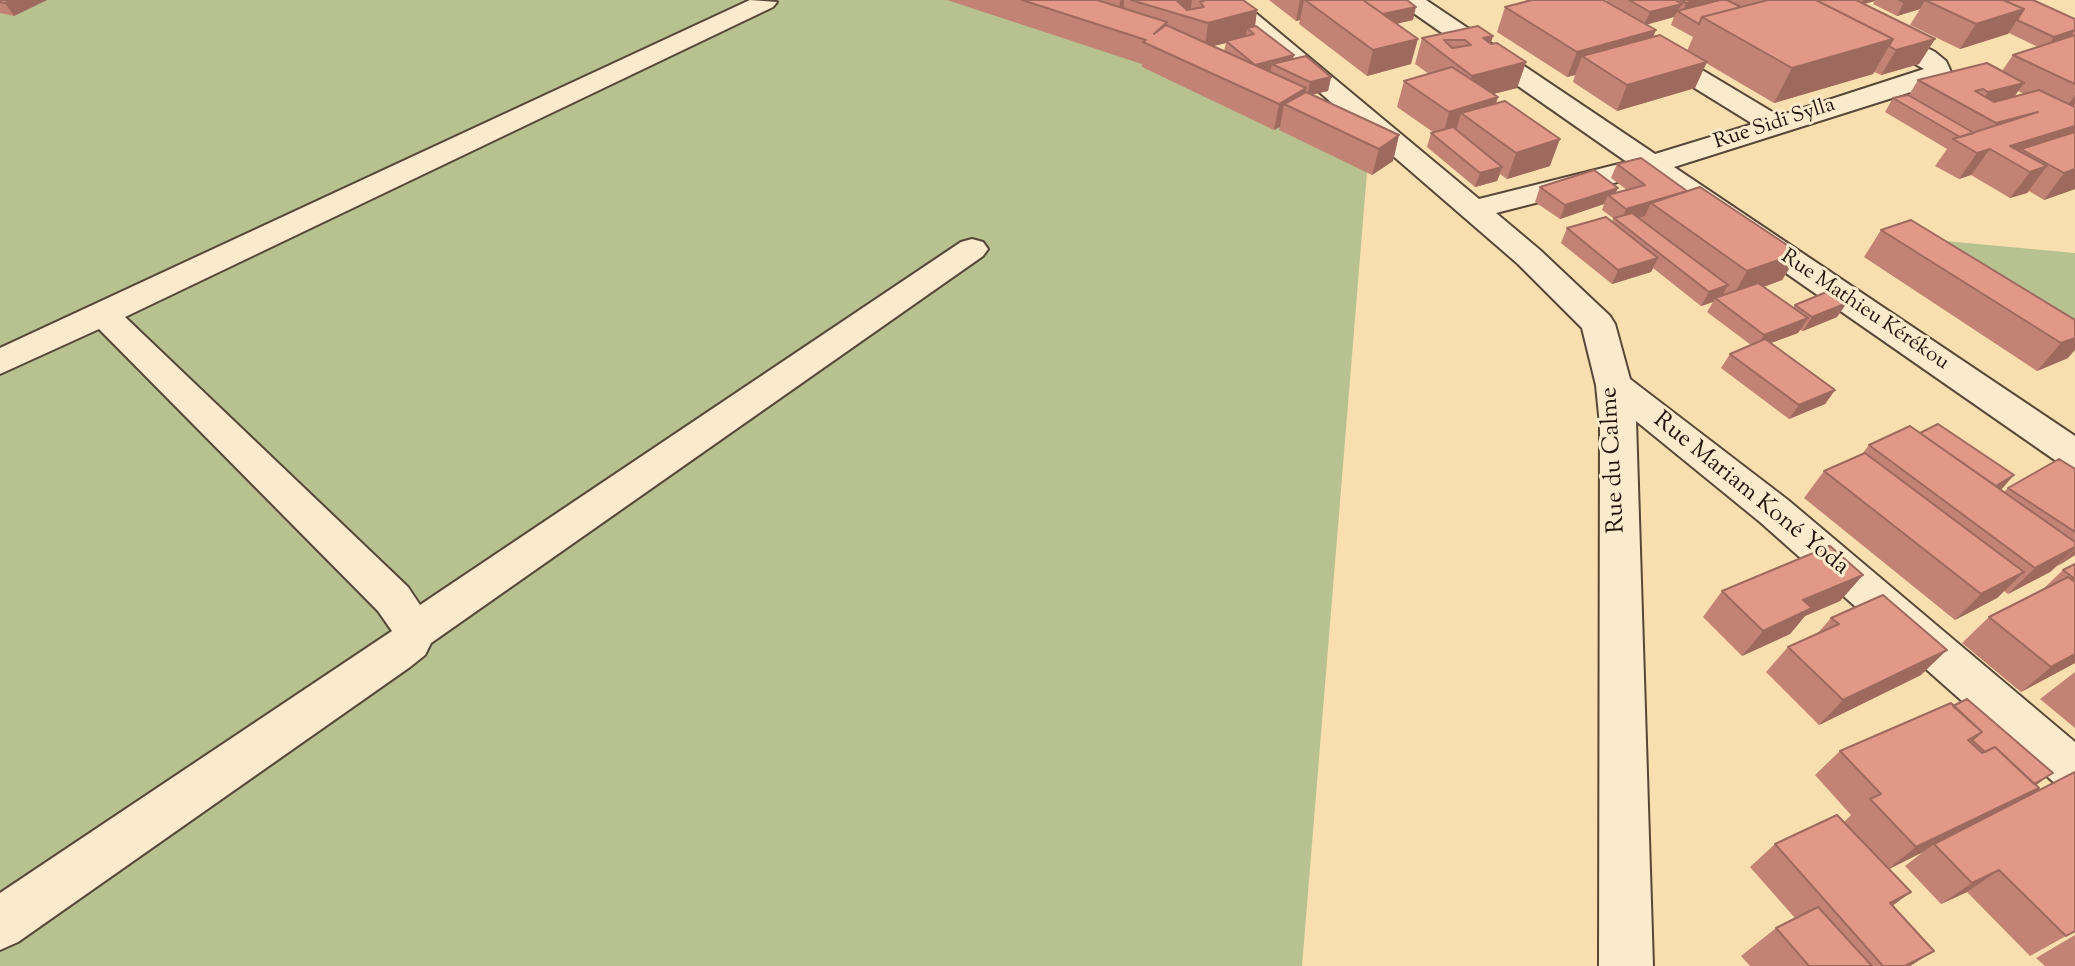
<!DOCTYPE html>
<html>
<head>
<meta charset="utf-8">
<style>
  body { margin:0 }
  canvas { display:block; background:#f9deaf }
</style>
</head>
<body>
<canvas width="2075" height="966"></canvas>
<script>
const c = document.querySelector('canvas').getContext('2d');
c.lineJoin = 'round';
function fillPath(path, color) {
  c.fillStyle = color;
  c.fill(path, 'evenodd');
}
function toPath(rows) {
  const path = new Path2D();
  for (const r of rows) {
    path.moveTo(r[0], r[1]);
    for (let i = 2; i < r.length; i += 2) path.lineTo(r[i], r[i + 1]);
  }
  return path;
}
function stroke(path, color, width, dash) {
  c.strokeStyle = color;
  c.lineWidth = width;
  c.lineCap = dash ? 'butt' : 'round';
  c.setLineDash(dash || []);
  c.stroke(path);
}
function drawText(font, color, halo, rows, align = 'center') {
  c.font = font + ' "Sorts Mill Goudy",serif';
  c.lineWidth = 6;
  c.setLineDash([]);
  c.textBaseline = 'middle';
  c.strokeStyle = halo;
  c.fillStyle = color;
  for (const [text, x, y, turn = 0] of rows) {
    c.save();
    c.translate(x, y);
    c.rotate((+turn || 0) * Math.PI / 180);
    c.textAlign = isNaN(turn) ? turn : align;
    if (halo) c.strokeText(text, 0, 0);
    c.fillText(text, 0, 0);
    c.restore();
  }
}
const green = toPath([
  [0,0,1157,0,1367,172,1302,966,0,966],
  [1913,238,2075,253,2075,328]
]);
const minor = toPath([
  [750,0,777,2,773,7,125,317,408,587,420,605,961,242,972,239,983,242,988,249,983,256,431,643,425,655,410,667,18,942,0,950,0,893,392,631,378,611,99,329,0,374,0,348,750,0],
  [1213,0,1240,0,1479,199,1627,162,1402,5,1398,0,1426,0,1655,154,1753,124,1560,5,1556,0,1585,0,1779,116,1924,69,1809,5,1805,0,1835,0,1935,52,1946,61,1951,72,1947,78,1930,86,1674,167,2075,436,2075,469,2062,465,1645,175,1496,213,1540,250,1610,316,1615,324,1630,379,1788,500,2075,742,2075,792,2058,786,1760,522,1636,421,1653,966,1599,966,1600,425,1596,385,1582,328,1518,264,1213,0]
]);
const wall = toPath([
  [0,0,47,0,14,16,0,13],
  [947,0,1243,0,1257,10,1255,26,1293,59,1331,77,1328,91,1312,94,1399,135,1393,161,1372,175,1279,130,1280,127,1274,130,1142,67,1142,64],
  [1226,43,1224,51,1213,46],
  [1269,0,1407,0,1413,20,1396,24,1411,64,1367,76,1299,24,1300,20,1296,21],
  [1526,0,1603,0,1606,2,1607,0,2033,0,2075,19,2075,189,2044,200,2029,191,2027,193,2010,198,1971,175,1959,179,1935,166,1947,149,1885,112,1893,98,1909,95,1918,80,2002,71,2013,55,2038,47,2009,33,1960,49,1910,25,1920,9,1897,16,1873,4,1875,1,1864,4,1935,39,1919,64,1881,75,1874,72,1873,74,1774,103,1706,63,1695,88,1617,111,1573,82,1575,75,1567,77,1497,32,1505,7,1525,2],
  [1674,17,1671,25,1693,37,1687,51,1653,37,1646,25],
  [2018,91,2024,94,2015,96],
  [1493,36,1490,44,1526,62,1517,88,1493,94,1498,97,1496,103,1550,166,1507,179,1500,174,1497,181,1475,187,1427,147,1431,133,1433,132,1397,107,1404,81,1429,74,1415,64,1422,38],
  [1617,164,1687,191,1799,253,1782,280,1764,287,1793,308,1795,305,1837,317,1803,331,1800,330,1798,333,1770,343,1835,390,1825,404,1789,419,1721,368,1730,354,1751,345,1707,312,1713,302,1701,306,1653,268,1651,272,1612,284,1561,243,1567,228,1612,222,1613,218,1602,210,1604,204,1560,219,1535,202,1540,187,1616,193,1627,190,1611,178],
  [1881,230,2075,320,2068,358,2037,371,1864,257],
  [1869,445,2001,490,2004,492,2008,488,2075,469,2075,555,2057,566,2050,572,2008,594,2004,591,1997,598,1955,620,1804,498,1824,471,1862,454],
  [2075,564,2075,663,2021,692,1962,643,1989,617,2042,590,2063,570],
  [1863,575,1840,601,1805,616,1790,634,1742,656,1703,617,1722,591],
  [1831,618,1921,675,1819,725,1766,672,1788,647,1817,634],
  [2075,672,2075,728,2040,699],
  [1951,703,2036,786,2028,796,2075,931,2030,956,1967,892,1941,904,1905,866,1923,852,1889,869,1911,892,1892,906,1934,951,1910,966,1750,966,1741,956,1776,928,1795,918,1750,867,1775,844,1844,822,1851,815,1815,775,1840,751],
  [2075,935,2075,966,2045,966,2036,958]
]);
const shadedWall = toPath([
  [0,0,47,0,14,16,5,3],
  [1121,0,1124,0,1123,23,1118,26,1120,1],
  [1171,0,1192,0,1190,16],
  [1300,0,1304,0,1300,20,1296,21],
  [1698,0,1715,0,1711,8,1682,14,1686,3],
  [1863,0,1875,0,1875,1,1860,5],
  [1913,0,1925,0,1920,9,1897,16,1904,2],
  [1682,4,1674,17,1644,25,1650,12],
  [1416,7,1413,20,1368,30,1371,17],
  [2024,9,2008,34,1960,49,1976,24],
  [1257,10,1254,33,1247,28,1246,37,1226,41,1226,43,1205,48,1208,23],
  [1656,30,1645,56,1582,56,1575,75,1567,77,1577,52],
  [2075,30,2066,43,2045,50,2054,37],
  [1493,36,1485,61,1483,38],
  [1418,39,1411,64,1367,76,1373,50],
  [1893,39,1873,74,1774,103,1792,68],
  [1935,39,1919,64,1881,75,1896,50],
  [1294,55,1291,68,1272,64,1270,74,1255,65],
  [1526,62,1517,88,1465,101,1472,76],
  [1707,62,1695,88,1617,111,1627,85],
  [1331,77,1328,91,1307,96,1310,82],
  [2024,83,2006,108,1975,112,1988,92],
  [1306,88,1301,112,1284,104,1280,127,1274,130,1279,104],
  [2075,95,2075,104,2071,110,2062,113],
  [1498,97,1489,123,1461,113,1455,134,1442,139,1449,112],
  [2075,126,2075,146,2021,149,2012,162,2010,146],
  [1399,135,1393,161,1372,175,1379,149],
  [1560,139,1550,166,1507,179,1516,153],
  [1990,149,1971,175,1959,179,1977,153],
  [2047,166,2027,193,2010,198,2030,172],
  [1502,167,1497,181,1475,187,1480,173],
  [2075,169,2075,189,2044,200,2064,173],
  [1618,188,1613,199,1608,195,1604,204,1560,219,1565,205],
  [1688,192,1651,203,1645,216,1620,223,1626,209],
  [1799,253,1782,280,1732,298,1747,271],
  [1658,258,1651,272,1612,284,1618,270],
  [1728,285,1720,300,1715,298,1713,302,1701,306,1709,292],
  [1847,303,1837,317,1803,331,1812,317],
  [1808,318,1798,333,1755,349,1764,335],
  [2075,338,2075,350,2068,358,2037,371,2061,343],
  [1835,390,1825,404,1789,419,1799,405],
  [2014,475,2001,490,1984,493],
  [2075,547,2075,549,2050,572,2008,594,2035,568],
  [2075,550,2075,555,2058,566],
  [2024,572,1997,598,1955,620,1981,594],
  [1863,575,1840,601,1805,616,1790,634,1742,656,1763,631,1803,600],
  [1947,650,1921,675,1819,725,1843,700],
  [2075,654,2075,663,2021,692,2051,667],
  [2053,773,2035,786,2026,788],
  [2039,788,2007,812,1934,844,1923,852,1887,870,1916,847],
  [1999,870,1967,892,1941,904,1972,883],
  [1911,892,1881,914,1890,903],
  [1934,951,1910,966,1905,966]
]);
const building = toPath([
  [0,0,11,0,5,3,0,2,0,0],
  [1022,0,1097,0,1167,22,1154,34,1166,25,1306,88,1279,104,1143,42,1146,40,1022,0],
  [1131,0,1176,0,1187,10,1204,7,1200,2,1204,1,1203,0,1243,0,1257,10,1208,23,1131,0],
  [1305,0,1363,0,1418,39,1373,50,1305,0],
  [1363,0,1407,0,1416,7,1383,14,1363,0],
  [1532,0,1603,0,1656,30,1577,52,1505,7,1532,0],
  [1629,0,1675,0,1682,4,1650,12,1629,0],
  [1680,0,1698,0,1686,3,1680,0],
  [1720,0,1727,0,1741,7,1702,17,1699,24,1677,11,1720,0],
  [1768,0,1816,0,1893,39,1792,68,1702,17,1768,0],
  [1816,0,1856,0,1935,39,1896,50,1889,46,1893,39,1816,0],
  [1899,0,1913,0,1904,2,1899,0],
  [1925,0,2003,0,2024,9,1976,24,1925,0],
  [2003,0,2033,0,2075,19,2075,30,2054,37,2017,20,2024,9,2003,0],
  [1256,26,1294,55,1255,65,1226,41,1254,34,1247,28,1256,26],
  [1478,26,1493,36,1483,38,1491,44,1497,43,1526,62,1472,76,1422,38,1478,26],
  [1444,40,1465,40,1471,45,1452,48,1444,40],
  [1660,35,1707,62,1627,85,1582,56,1660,35],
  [2075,35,2075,84,2013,55,2075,35],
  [1306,56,1331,77,1310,82,1272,64,1306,56],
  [1987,63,2024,83,1988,92,1983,89,1975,91,1994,102,2039,90,2075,107,2075,126,2010,146,2047,166,2030,172,1990,149,1977,153,1953,139,2038,112,1996,123,1918,80,1987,63],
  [1452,67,1498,97,1449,112,1404,81,1452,67],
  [1306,92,1399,135,1379,149,1284,104,1306,92],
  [1908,95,1974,133,1960,137,1893,98,1908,95],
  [1505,101,1560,139,1516,153,1461,113,1505,101],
  [1453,127,1502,167,1480,173,1431,133,1453,127],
  [2075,132,2075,169,2064,173,2021,149,2075,132],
  [1641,158,1687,191,1626,209,1608,195,1645,185,1617,164,1641,158],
  [1594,170,1618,188,1565,205,1540,187,1594,170],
  [1700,187,1799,253,1747,271,1651,203,1700,187],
  [1632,213,1728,285,1709,292,1614,218,1632,213],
  [1606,217,1658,258,1618,270,1567,228,1606,217],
  [1911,220,2075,320,2075,338,2061,343,1881,230,1911,220],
  [1758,283,1808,318,1764,335,1715,298,1758,283],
  [1829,291,1847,303,1812,317,1795,305,1829,291],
  [1765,339,1835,390,1799,405,1730,354,1765,339],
  [1938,424,2014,475,1996,486,1920,433,1938,424],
  [1910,426,2075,542,2075,547,2035,568,1869,445,1910,426],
  [1865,453,2024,572,1981,594,1824,471,1865,453],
  [2059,459,2075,469,2075,532,2008,488,2059,459],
  [1830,546,1863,575,1803,600,1812,608,1763,631,1722,591,1830,546],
  [2075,564,2075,579,2063,570,2075,564],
  [2068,577,2075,582,2075,654,2051,667,1989,617,2068,577],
  [1883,595,1947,650,1843,700,1788,647,1839,624,1831,618,1883,595],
  [1967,699,2053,773,2034,784,1995,747,1985,752,1972,740,1982,732,1953,706,1967,699],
  [1951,703,1982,732,1968,740,1982,753,1995,747,2039,788,1916,847,1870,799,1881,794,1840,751,1951,703],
  [2075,772,2075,931,2066,936,1999,870,1972,883,1934,844,2075,772],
  [1837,815,1911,892,1890,903,1934,951,1905,966,1883,966,1775,844,1837,815],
  [1818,907,1872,966,1809,966,1776,928,1818,907]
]);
const farStreetnames = [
  ["Rue Sidi Sylla",1775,125,-18],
  ["Rue Mathieu Kérékou",1864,311,34]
];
const streetNames = [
  ["Rue du Calme",1615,460,-93],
  ["Rue Mariam Koné Yoda",1750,495,39]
];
fillPath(green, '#b7c290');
stroke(minor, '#574736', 4);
fillPath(minor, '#fbeacb');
fillPath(wall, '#c28374');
fillPath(shadedWall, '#9e6a5e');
fillPath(building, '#e29887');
stroke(building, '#9e6a5e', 2);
drawText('21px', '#21150e', '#fbeacb', farStreetnames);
drawText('24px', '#21150e', '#fbeacb', streetNames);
</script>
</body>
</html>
